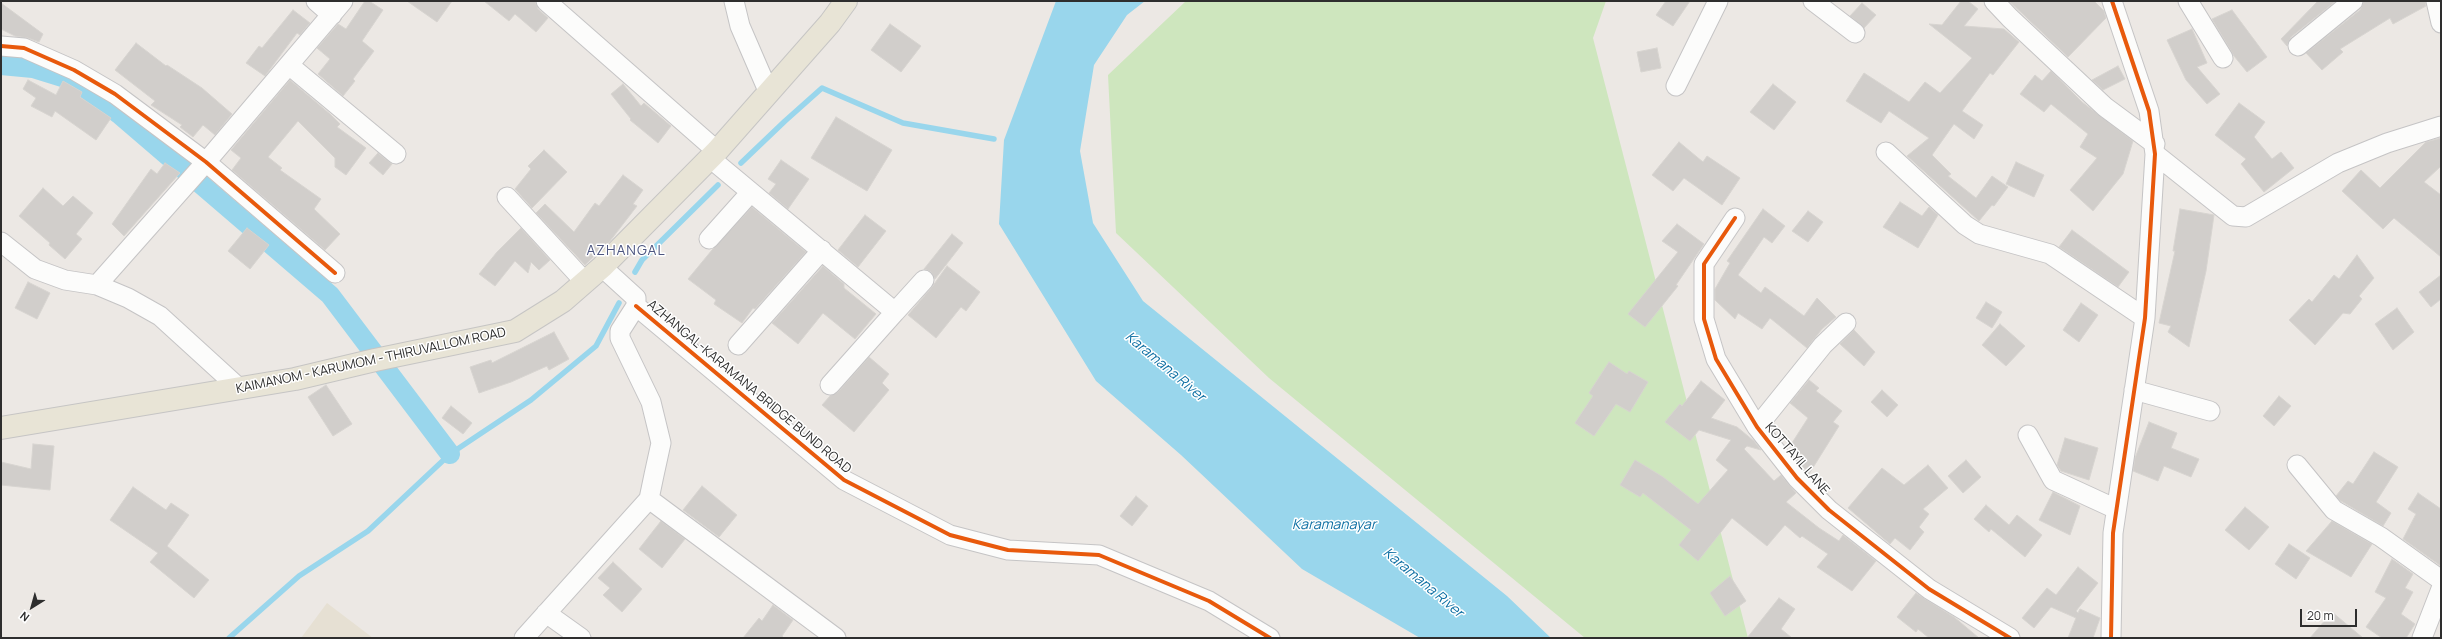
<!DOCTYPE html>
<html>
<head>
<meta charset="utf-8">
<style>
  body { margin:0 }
  #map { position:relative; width:2442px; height:639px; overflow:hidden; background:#ece8e4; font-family:Manrope,sans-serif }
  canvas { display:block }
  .frame { position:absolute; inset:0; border:2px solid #2e2e2e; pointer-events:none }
  .north { position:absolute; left:12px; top:587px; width:40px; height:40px; -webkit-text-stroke:3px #fff; paint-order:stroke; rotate:217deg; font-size:11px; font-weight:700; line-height:16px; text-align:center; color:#2e2e2e }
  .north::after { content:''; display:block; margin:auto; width:14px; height:18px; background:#2e2e2e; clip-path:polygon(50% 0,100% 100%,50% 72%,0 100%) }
  .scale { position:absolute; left:2300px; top:609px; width:57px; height:18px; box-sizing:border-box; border:2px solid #2e2e2e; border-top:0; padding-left:5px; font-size:12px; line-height:14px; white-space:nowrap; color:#2e2e2e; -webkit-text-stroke:3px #fff; paint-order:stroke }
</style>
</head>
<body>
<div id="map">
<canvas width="2442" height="639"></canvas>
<div class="frame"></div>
<div class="north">N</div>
<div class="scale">20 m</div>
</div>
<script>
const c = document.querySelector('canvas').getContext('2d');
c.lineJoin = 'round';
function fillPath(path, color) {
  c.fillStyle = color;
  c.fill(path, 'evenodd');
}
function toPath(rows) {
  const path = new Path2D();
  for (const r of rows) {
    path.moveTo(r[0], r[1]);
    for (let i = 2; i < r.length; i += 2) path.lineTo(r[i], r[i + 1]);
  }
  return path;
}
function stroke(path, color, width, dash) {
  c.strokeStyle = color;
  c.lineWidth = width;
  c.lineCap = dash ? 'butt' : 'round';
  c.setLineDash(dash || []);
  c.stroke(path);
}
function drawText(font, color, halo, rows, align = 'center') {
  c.font = font + ' Manrope,sans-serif';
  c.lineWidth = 3;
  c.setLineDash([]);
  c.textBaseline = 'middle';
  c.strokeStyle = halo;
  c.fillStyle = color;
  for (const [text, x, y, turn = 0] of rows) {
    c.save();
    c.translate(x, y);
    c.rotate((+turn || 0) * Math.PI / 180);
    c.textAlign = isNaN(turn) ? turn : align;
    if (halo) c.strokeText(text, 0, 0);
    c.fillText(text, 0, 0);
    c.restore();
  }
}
const education = toPath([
  [327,603,373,638,301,638]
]);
const green = toPath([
  [1186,1,1606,1,1593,38,1748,638,1585,638,1269,378,1116,233,1108,75]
]);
const water = toPath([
  [1056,1,1145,1,1127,15,1094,65,1080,151,1093,223,1143,301,1507,596,1551,638,1420,638,1302,569,1181,455,1096,381,999,224,1004,140]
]);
const stream = toPath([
  [741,163,785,121,822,88,903,123,994,139],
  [635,272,642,260,718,185],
  [229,638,299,576,368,531,450,454,531,400,596,346,619,303]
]);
const canal = toPath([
  [1,65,33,68,75,81,119,114,330,295,450,454]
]);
const building = toPath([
  [365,1,369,1,383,10,362,41,374,51,353,79,355,81,343,96,318,74,330,59,317,48,338,24,346,29,365,1],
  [407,1,452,1,437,22,407,1],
  [484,1,535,1,538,9,548,18,536,32,515,14,509,21,484,1],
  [1666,1,1690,1,1673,26,1656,15,1666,1],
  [1961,1,1968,1,1978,9,1964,26,2004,29,2019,42,1993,75,1990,73,1962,111,1983,125,1974,139,1954,124,1932,155,1951,174,1948,176,1976,198,1992,176,2008,187,1994,206,1992,205,1979,221,1907,156,1929,138,1889,111,1881,123,1846,101,1864,73,1909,102,1925,82,1940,93,1972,58,1929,24,1942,25,1961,1],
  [2009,1,2094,1,2104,11,2106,18,2068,57,2009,1],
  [2318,1,2336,1,2291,37,2287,46,2281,39,2318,1],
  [2364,1,2425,1,2426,6,2393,24,2390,18,2340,49,2343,52,2322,70,2306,53,2360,10,2364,1],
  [1,3,43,34,39,42,28,38,15,36,1,29,1,3],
  [1862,3,1876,15,1864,28,1850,16,1862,3],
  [293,10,310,23,300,35,297,33,265,76,246,63,259,46,262,48,293,10],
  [2232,10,2267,57,2247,72,2234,56,2212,19,2232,10],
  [890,24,921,46,901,72,871,50,890,24],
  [2192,29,2207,63,2197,67,2220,94,2207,104,2186,80,2167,40,2192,29],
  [136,43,166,66,167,65,202,88,232,114,215,135,203,125,193,137,180,127,182,125,151,105,155,101,115,70,136,43],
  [1657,48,1661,68,1641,72,1637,52,1657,48],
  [2118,66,2125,79,2103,90,2092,80,2118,66],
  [2051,71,2082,102,2133,141,2123,174,2093,211,2070,190,2097,158,2080,147,2088,134,2051,104,2044,112,2020,94,2035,75,2042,81,2051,71],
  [28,80,56,95,63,81,82,92,80,97,111,118,96,140,55,111,52,117,31,106,36,98,23,89,28,80],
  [290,80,330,114,340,124,337,127,366,148,346,175,335,167,335,158,298,121,268,157,282,168,280,170,321,199,314,209,340,234,325,250,232,170,241,158,231,150,290,80],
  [623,84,641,106,644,103,671,126,658,143,630,120,631,119,611,94,623,84],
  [1773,84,1796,102,1774,130,1750,112,1773,84],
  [2239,103,2265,122,2254,137,2272,159,2281,152,2294,168,2264,192,2241,164,2246,159,2215,135,2239,103],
  [836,117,892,150,867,191,811,158,836,117],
  [2441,138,2441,166,2424,182,2441,195,2441,257,2394,218,2383,229,2342,191,2361,170,2380,188,2426,142,2441,138],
  [1679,142,1703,162,1707,156,1740,178,1722,205,1684,178,1673,191,1652,175,1679,142],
  [544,150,567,172,532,208,515,189,531,169,528,166,544,150],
  [378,153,392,164,383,175,369,163,378,153],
  [781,160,809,179,788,209,769,193,776,184,768,179,781,160],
  [2016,162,2044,175,2034,197,2006,184,2016,162],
  [165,163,180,173,124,236,112,224,151,169,157,174,165,163],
  [623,175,643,190,633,204,637,206,610,241,585,265,536,213,545,204,574,232,595,203,599,206,623,175],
  [43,188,63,206,73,196,93,213,76,234,82,239,65,259,49,245,50,243,19,216,43,188],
  [1900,202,1922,216,1929,207,1938,215,1918,248,1883,227,1900,202],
  [752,207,806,252,755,309,753,308,742,323,714,304,716,300,688,279,712,250,752,207],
  [1763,209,1785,226,1772,243,1764,237,1738,275,1761,293,1765,287,1804,316,1817,298,1836,317,1822,329,1807,348,1770,318,1762,329,1738,313,1735,319,1715,300,1715,289,1730,263,1727,261,1763,209],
  [2180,209,2214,215,2206,271,2189,347,2168,332,2171,326,2159,323,2175,251,2173,251,2180,209],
  [1808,211,1823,222,1808,242,1792,231,1808,211],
  [865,215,886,231,858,267,838,250,865,215],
  [1677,224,1704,244,1676,285,1678,286,1645,327,1628,314,1678,252,1662,241,1677,224],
  [247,228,269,245,250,269,228,251,247,228],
  [521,228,550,260,539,270,531,262,528,273,515,261,495,286,479,274,497,252,521,228],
  [2072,230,2129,272,2118,287,2059,247,2072,230],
  [952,234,963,243,935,279,931,272,924,269,952,234],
  [2357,255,2374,278,2359,296,2362,299,2350,314,2343,313,2315,345,2289,320,2309,299,2312,302,2334,275,2339,279,2357,255],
  [823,266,844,284,844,288,876,314,855,339,823,313,798,344,772,323,823,266],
  [947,266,980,292,966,311,961,307,936,338,908,315,932,287,947,266],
  [2441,275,2441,299,2431,307,2419,292,2441,275],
  [28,282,50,293,37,319,15,308,28,282],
  [1986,302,2002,312,1992,328,1976,318,1986,302],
  [2081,303,2098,315,2079,342,2063,330,2081,303],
  [2397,308,2414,332,2393,350,2375,324,2397,308],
  [2000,324,2025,346,2006,366,1982,345,2000,324],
  [1854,330,1875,352,1864,366,1840,344,1854,330],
  [554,332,569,359,549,370,547,366,511,382,479,393,470,367,491,360,492,363,554,332],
  [869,357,889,374,882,383,889,390,854,432,822,405,830,396,838,392,869,357],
  [1609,362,1627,374,1629,371,1648,382,1630,412,1616,404,1594,436,1575,423,1593,396,1589,393,1609,362],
  [1809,380,1819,388,1816,391,1842,411,1833,422,1839,426,1809,474,1797,460,1803,455,1790,446,1808,418,1790,403,1809,380],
  [1701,381,1725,400,1711,418,1737,427,1754,441,1761,450,1747,446,1744,449,1774,481,1781,475,1796,493,1786,502,1819,528,1839,541,1843,535,1876,561,1852,591,1817,567,1828,554,1802,536,1800,538,1785,525,1767,546,1732,518,1698,561,1679,545,1691,530,1643,493,1640,497,1620,485,1635,460,1663,477,1698,504,1728,470,1716,460,1731,440,1699,430,1690,441,1665,422,1680,404,1682,406,1701,381],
  [326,385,352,424,333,436,308,397,326,385],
  [1882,390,1898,405,1887,417,1871,402,1882,390],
  [2279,396,2291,406,2274,426,2263,416,2279,396],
  [451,406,472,423,463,434,442,418,451,406],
  [2149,422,2177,433,2171,448,2199,459,2191,477,2164,466,2158,481,2133,471,2135,458,2149,422],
  [2065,438,2098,448,2089,480,2061,471,2057,465,2065,438],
  [33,444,54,446,50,490,1,485,1,462,31,469,33,444],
  [2374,452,2398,467,2376,502,2391,513,2383,526,2341,501,2336,496,2348,481,2353,484,2374,452],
  [1966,460,1981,477,1963,493,1948,476,1966,460],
  [1928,465,1948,488,1923,509,1929,514,1919,527,1924,532,1910,550,1895,538,1890,544,1848,508,1882,468,1904,485,1928,465],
  [702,486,737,515,719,537,683,510,702,486],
  [133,487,166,510,171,503,189,515,167,546,209,580,194,598,150,562,158,553,110,520,133,487],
  [2053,492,2080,506,2070,535,2039,520,2053,492],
  [2418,493,2441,509,2441,566,2403,539,2416,514,2408,509,2418,493],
  [1136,496,1148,506,1132,526,1120,516,1136,496],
  [1986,505,2009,525,2017,515,2042,535,2025,557,1991,529,1989,532,1974,519,1986,505],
  [2245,507,2269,527,2249,550,2225,530,2245,507],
  [661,521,685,539,662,568,639,549,661,521],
  [2332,521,2372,544,2351,577,2306,551,2332,521],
  [2289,544,2310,558,2296,579,2275,564,2289,544],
  [2392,559,2413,574,2405,588,2413,592,2401,614,2415,624,2406,638,2382,638,2366,627,2386,598,2375,592,2392,559],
  [613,562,642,589,622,612,603,595,610,588,598,578,613,562],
  [2078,567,2098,583,2076,611,2078,613,2080,609,2100,618,2093,638,2068,638,2076,618,2051,607,2034,628,2022,618,2047,588,2056,595,2078,567],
  [1730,576,1746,601,1725,616,1710,593,1730,576],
  [1916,593,1954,617,1979,638,1929,638,1918,629,1916,632,1897,617,1916,593],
  [1779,598,1795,609,1781,629,1792,638,1747,638,1779,598],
  [773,605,793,620,782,636,784,638,743,638,759,618,762,621,773,605],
  [2332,612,2363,638,2310,638,2332,612]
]);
const minor = toPath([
  [316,1,332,15],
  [546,1,717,151],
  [734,1,740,26,769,93],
  [1813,1,1855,33],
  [1994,1,2010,18,2105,107,2155,144],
  [2188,1,2223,58],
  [2436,1,2441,23],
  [1,46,24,48,74,70,115,94,206,162,335,273],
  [2298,46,2353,1],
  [289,65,396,154],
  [1676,86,1718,1],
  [1886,152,1965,225,1979,234,2050,254,2145,318],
  [2155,154,2233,216,2246,217,2338,163,2387,143,2441,126],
  [710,158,895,312,924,280],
  [507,197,585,282],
  [1735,218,1704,264,1704,319,1716,359,1757,427,1797,478,1829,510,1929,589,2010,638],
  [709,239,751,192],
  [1,242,35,269,65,280,97,285,128,298,160,316,239,388],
  [97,285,206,162,343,1],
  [636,306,844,480,950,535,1008,550,1099,555,1209,601,1270,638],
  [738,345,822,250],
  [830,385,895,312],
  [2134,390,2210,411],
  [1757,427,1823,345,1846,323],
  [2028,435,2053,480,2116,509],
  [2297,465,2334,510,2381,537,2441,580],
  [649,499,836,638],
  [546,613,581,638],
  [524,638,649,499,654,475,661,443,651,402,620,338,620,331,636,306,636,298,602,267],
  [2111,638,2113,533,2145,318,2155,154,2149,111,2112,1],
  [2422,638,2441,589]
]);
const major = toPath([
  [1,428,295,379,375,360,515,331,563,301,602,267,717,151,830,23,846,1]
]);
const cycleway = toPath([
  [1,46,24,48,74,70,115,94,206,162,335,273],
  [1735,218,1704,264,1704,319,1716,359,1757,427,1797,478,1829,510,1929,589,2010,638],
  [636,306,844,480,950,535,1008,550,1099,555,1209,601,1270,638],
  [2111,638,2113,533,2145,318,2155,154,2149,111,2112,1]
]);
const streetNames = [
  ["KAIMANOM - KARUMOM - THIRUVALLOM ROAD",371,361,-12],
  ["AZHANGAL-KARAMANA BRIDGE BUND ROAD",749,387,40],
  ["KOTTAYIL LANE",1797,459,49]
];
const neighbourhoodNames = [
  ["AZHANGAL",626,251]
];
const waterNames = [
  ["Karamana River",1165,367,40],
  ["Karamanayar",1334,525],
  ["Karamana River",1423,583,40]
];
fillPath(education, '#e6e0d3');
fillPath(green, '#cee6be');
fillPath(water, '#99d6ec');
stroke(stream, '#99d6ec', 5.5);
stroke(canal, '#99d6ec', 20);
fillPath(building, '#d1cecb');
stroke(building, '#d7d4d0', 1);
stroke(minor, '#c5c4c5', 21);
stroke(major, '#c6c5c4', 24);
stroke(minor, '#fcfcfb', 19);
stroke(major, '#e8e4d6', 22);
stroke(cycleway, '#e8590c', 4);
drawText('13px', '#2e2e2e', '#fff', streetNames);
c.letterSpacing = '1px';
drawText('14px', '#4d5680', '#fff', neighbourhoodNames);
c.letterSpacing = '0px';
drawText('italic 14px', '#0d6fa3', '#fff', waterNames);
</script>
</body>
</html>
